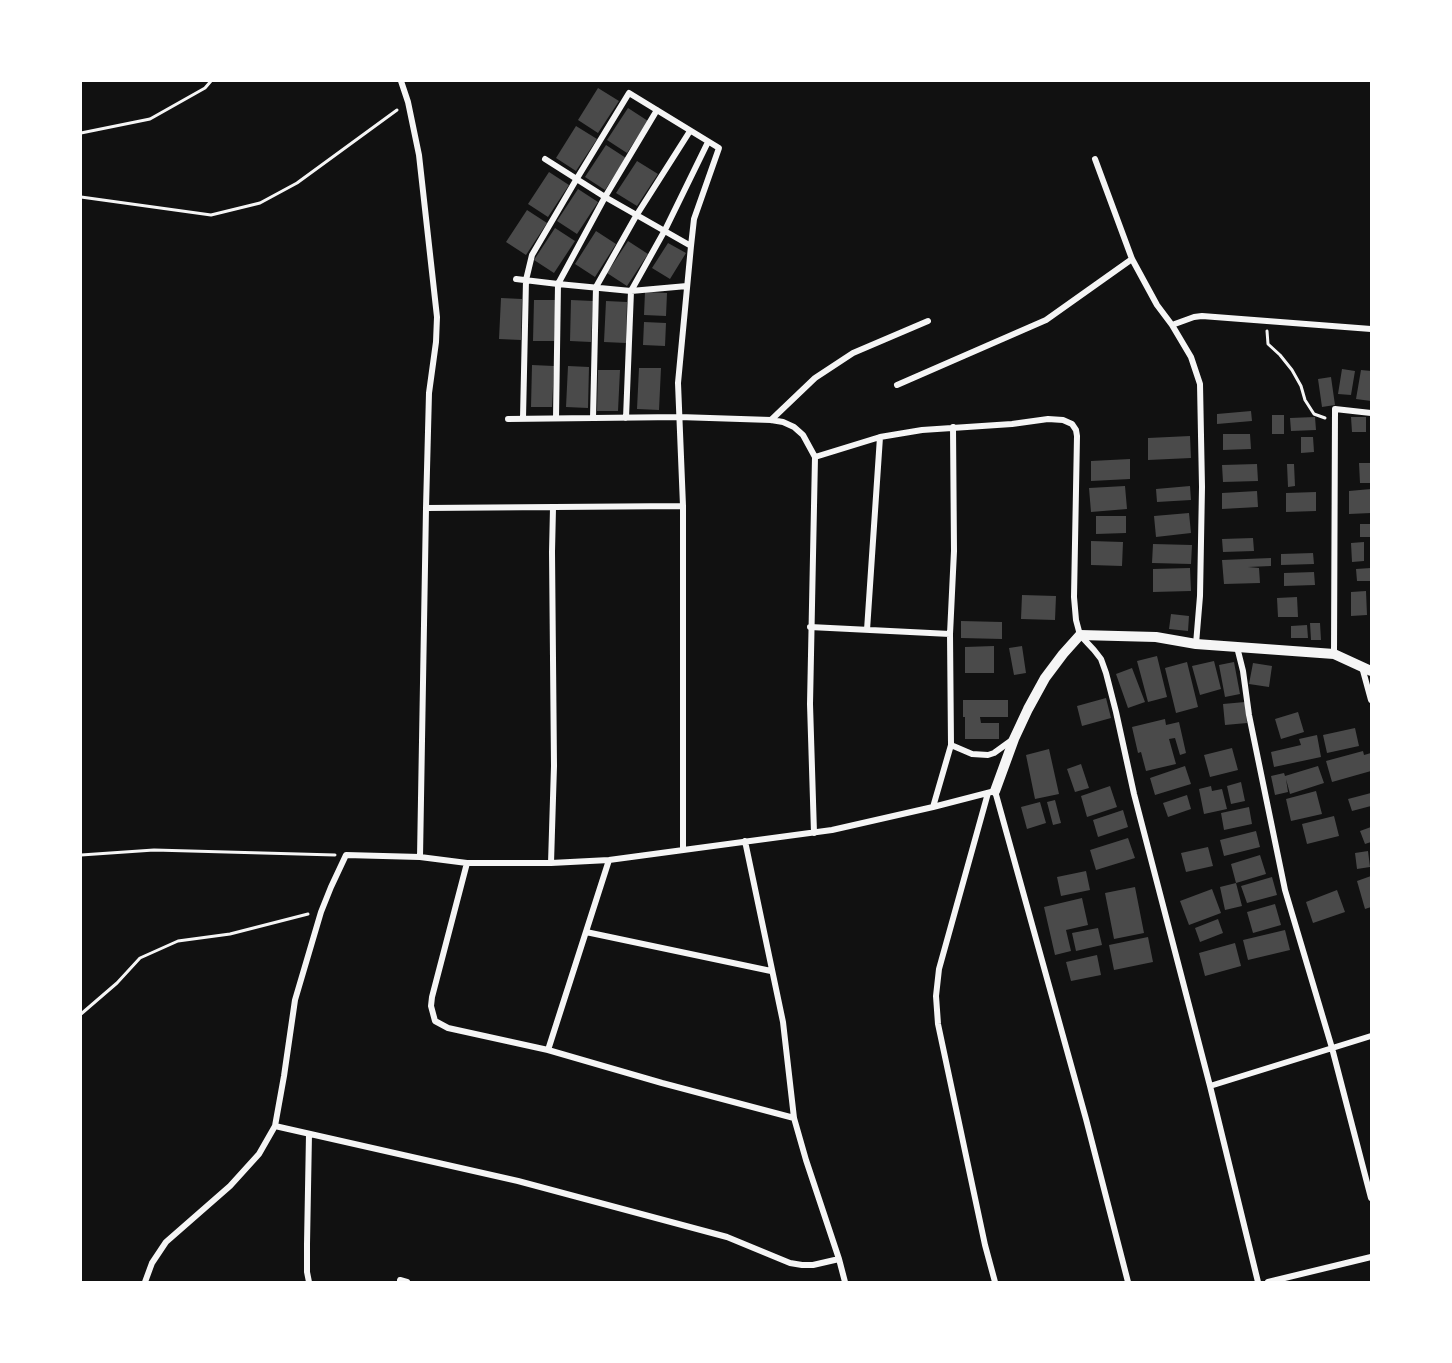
<!DOCTYPE html>
<html>
<head>
<meta charset="utf-8">
<style>
  body { margin:0 }
  #map { position:relative; width:1452px; height:1363px; overflow:hidden; background:#111; font-family:"Public Sans",sans-serif }
  canvas { display:block }
  .frame { position:absolute; inset:0; border:82px solid #fff; pointer-events:none }
</style>
</head>
<body>
<div id="map">
<canvas width="1452" height="1363"></canvas>
<div class="frame"></div>
</div>
<script>
const c = document.querySelector('canvas').getContext('2d');
c.lineJoin = 'round';
function fillPath(path, color) {
  c.fillStyle = color;
  c.fill(path, 'evenodd');
}
function toPath(rows) {
  const path = new Path2D();
  for (const r of rows) {
    path.moveTo(r[0], r[1]);
    for (let i = 2; i < r.length; i += 2) path.lineTo(r[i], r[i + 1]);
  }
  return path;
}
function stroke(path, color, width, dash) {
  c.strokeStyle = color;
  c.lineWidth = width;
  c.lineCap = dash ? 'butt' : 'round';
  c.setLineDash(dash || []);
  c.stroke(path);
}
const building = toPath([
  [598,88,619,101,598,133,578,120],
  [628,108,648,121,627,153,607,140],
  [576,126,597,139,576,171,556,158],
  [606,145,626,158,605,190,585,177],
  [637,161,658,174,637,206,616,193],
  [549,172,569,185,548,217,528,204],
  [578,189,598,202,577,234,557,221],
  [527,210,547,223,526,255,506,242],
  [555,228,575,241,554,273,534,260],
  [596,231,616,244,595,277,575,264],
  [628,241,648,254,627,286,607,273],
  [668,243,686,253,670,279,652,268],
  [645,292,667,293,666,316,644,315],
  [501,298,522,299,521,340,499,339],
  [534,300,556,300,554,341,533,341],
  [571,300,593,301,591,342,570,341],
  [606,301,627,302,626,343,604,342],
  [644,322,666,323,665,346,643,345],
  [532,365,554,366,552,407,531,407],
  [568,366,589,367,588,408,566,407],
  [639,368,661,368,659,410,637,409],
  [1342,369,1355,371,1351,395,1338,394],
  [598,370,620,370,618,411,597,411],
  [1361,370,1371,371,1371,401,1356,399],
  [1331,377,1335,405,1322,407,1318,379],
  [1251,411,1252,421,1217,424,1217,414],
  [1272,415,1284,415,1284,434,1272,434],
  [1315,417,1316,430,1291,431,1290,418],
  [1351,417,1366,417,1366,432,1352,432],
  [1223,434,1250,434,1251,449,1223,450],
  [1190,436,1191,458,1148,460,1148,438],
  [1301,437,1313,437,1314,452,1301,453],
  [1130,459,1130,479,1091,481,1091,461],
  [1359,463,1371,463,1371,483,1360,483],
  [1257,464,1258,481,1223,482,1222,465],
  [1287,464,1294,464,1295,486,1288,487],
  [1125,486,1127,509,1091,512,1089,488],
  [1190,486,1191,500,1157,502,1156,489],
  [1371,489,1371,513,1349,514,1349,491],
  [1257,491,1258,507,1222,509,1222,493],
  [1316,492,1316,511,1286,512,1286,493],
  [1189,513,1191,533,1156,537,1154,516],
  [1096,516,1126,516,1126,533,1096,534],
  [1360,524,1371,524,1371,537,1360,537],
  [1253,538,1254,551,1223,552,1222,539],
  [1091,541,1123,542,1122,566,1091,565],
  [1364,542,1364,561,1352,562,1351,543],
  [1153,544,1192,545,1191,564,1152,563],
  [1313,553,1314,564,1281,565,1281,554],
  [1271,558,1271,566,1248,567,1259,568,1260,583,1224,584,1222,560],
  [1190,568,1191,591,1153,592,1153,569],
  [1371,568,1371,581,1357,581,1356,569],
  [1314,572,1315,585,1284,586,1284,573],
  [1366,591,1367,615,1351,616,1351,592],
  [1022,595,1056,596,1055,620,1021,619],
  [1297,597,1298,617,1278,617,1277,598],
  [1171,614,1189,616,1188,631,1169,629],
  [961,621,1002,622,1002,639,961,638],
  [1310,623,1320,623,1321,640,1311,640],
  [1307,625,1308,638,1291,638,1291,626],
  [994,646,994,673,965,673,965,647],
  [1022,646,1026,673,1014,675,1009,648],
  [1157,656,1167,697,1148,702,1137,661],
  [1214,661,1221,689,1200,695,1192,666],
  [1187,662,1198,707,1176,713,1165,668],
  [1234,662,1240,694,1225,697,1219,665],
  [1253,663,1272,666,1269,687,1249,684],
  [1132,668,1145,702,1128,708,1116,674],
  [1106,698,1111,718,1082,726,1077,706],
  [963,700,1008,700,1008,717,980,717,981,723,999,723,999,739,965,739,965,717,963,717],
  [1245,702,1247,723,1225,725,1223,704],
  [1298,712,1304,732,1281,739,1275,719],
  [1165,719,1166,725,1179,722,1186,753,1180,755,1175,738,1169,739,1176,764,1146,771,1141,752,1138,753,1132,727],
  [1355,728,1359,746,1327,753,1323,735],
  [1317,735,1321,757,1274,767,1271,752,1301,745,1299,739],
  [1232,748,1238,770,1210,777,1204,755],
  [1049,749,1059,794,1035,799,1026,755],
  [1363,751,1364,755,1371,753,1371,771,1332,782,1326,761],
  [1081,764,1089,788,1075,792,1067,769],
  [1185,766,1191,784,1155,795,1150,778],
  [1318,766,1324,783,1290,794,1286,779,1288,792,1275,795,1271,776,1284,773,1285,776],
  [1241,782,1245,801,1231,804,1227,786],
  [1110,786,1117,807,1087,817,1081,796],
  [1211,786,1212,791,1222,789,1227,809,1204,814,1199,789],
  [1316,791,1322,814,1291,821,1286,799],
  [1371,793,1371,806,1352,811,1348,799],
  [1187,795,1191,809,1168,817,1163,803],
  [1055,800,1061,823,1053,825,1047,802],
  [1040,802,1046,823,1027,829,1021,807],
  [1249,807,1252,824,1224,830,1221,813],
  [1123,810,1128,827,1098,837,1093,820],
  [1334,816,1339,836,1307,844,1302,824],
  [1371,827,1371,842,1365,844,1360,831],
  [1256,831,1260,847,1224,856,1220,840],
  [1128,838,1135,858,1096,870,1090,850],
  [1208,847,1213,866,1186,872,1181,853],
  [1368,851,1370,867,1357,869,1355,853],
  [1260,855,1266,874,1236,883,1231,864],
  [1086,871,1090,890,1061,896,1057,877],
  [1371,876,1371,907,1365,909,1357,881],
  [1272,877,1277,895,1247,903,1241,886],
  [1236,883,1242,906,1225,910,1220,887],
  [1135,887,1144,933,1114,939,1105,893],
  [1212,889,1221,913,1189,925,1180,901],
  [1337,890,1345,912,1313,923,1306,902],
  [1082,898,1088,925,1066,930,1071,951,1055,955,1044,907],
  [1275,904,1281,925,1253,933,1247,912],
  [1218,919,1223,933,1200,942,1195,928],
  [1098,928,1102,945,1076,951,1072,933],
  [1285,930,1290,950,1248,960,1243,940],
  [1148,937,1153,962,1114,970,1109,945],
  [1235,943,1241,966,1205,976,1199,953],
  [1097,955,1101,975,1071,981,1066,962]
]);
const path = toPath([
  [81,133,150,119,205,88,211,81],
  [81,197,211,215,260,203,297,183,397,110],
  [1267,331,1268,344,1280,355,1292,370,1301,386,1305,400,1314,414,1325,418],
  [81,855,154,850,335,855],
  [81,1014,117,983,140,958,178,941,230,934,308,914]
]);
const minor = toPath([
  [401,81,408,102,419,155,437,317,436,342,429,393,426,508],
  [545,159,605,197,691,246],
  [1095,159,1132,259,1157,305,1172,325,1191,357,1200,384,1202,487,1200,596,1196,644],
  [516,279,558,284,631,291,687,286],
  [1172,325,1194,317,1202,316,1371,329],
  [897,385,1046,320,1132,259],
  [523,418,526,280,532,255,576,180,629,93,719,148,694,219,691,246,678,383,683,506,683,850],
  [556,418,558,284,605,197,657,110],
  [593,418,596,287,636,216,690,131],
  [626,418,631,291,665,230,708,142],
  [508,419,679,417,771,420,783,422,794,427,803,435,815,457,810,704,814,833],
  [771,420,815,378,853,353,928,321],
  [815,457,880,437,922,430,1012,424,1048,419,1063,420,1072,424,1076,430,1077,436,1074,597,1076,620,1080,635,1094,650,1101,659,1106,673,1116,712,1134,794,1210,1086,1258,1282],
  [810,627,950,634],
  [867,630,880,437],
  [1237,647,1243,671,1249,715,1265,793,1285,890,1332,1048,1371,1198],
  [1334,654,1335,409,1371,413],
  [1362,667,1371,700],
  [951,745,972,754,988,755,994,753,1012,740],
  [988,793,939,969,936,996,938,1024,985,1245,995,1282],
  [933,807,951,745,950,634,954,551,953,427],
  [745,841,783,1022,794,1118,806,1160,839,1259,845,1282],
  [420,857,426,508,683,506],
  [467,863,432,997,431,1006,435,1021,448,1028,548,1050,662,1083,794,1118],
  [551,863,554,766,552,552,553,508],
  [586,932,771,971],
  [548,1050,609,860],
  [1210,1086,1371,1036],
  [275,1126,518,1181,727,1237,790,1263,802,1265,813,1265,839,1259],
  [400,1280,407,1282],
  [145,1282,152,1263,166,1242,230,1186,259,1154,275,1126,284,1076,295,1000,321,912,331,887,346,855,420,857,467,863,551,863,609,860,832,830,933,807,995,791,1086,1119,1128,1282],
  [309,1282,307,1272,307,1244,309,1134],
  [1268,1282,1371,1257]
]);
const tertiary = toPath([
  [995,791,1014,739,1028,709,1045,678,1063,654,1080,635,1156,637,1196,644,1334,654,1371,671]
]);
fillPath(building, '#4a4a4a');
stroke(path, '#f5f5f5', 3);
stroke(minor, '#f5f5f5', 6);
stroke(tertiary, '#f5f5f5', 10);
</script>
</body>
</html>
